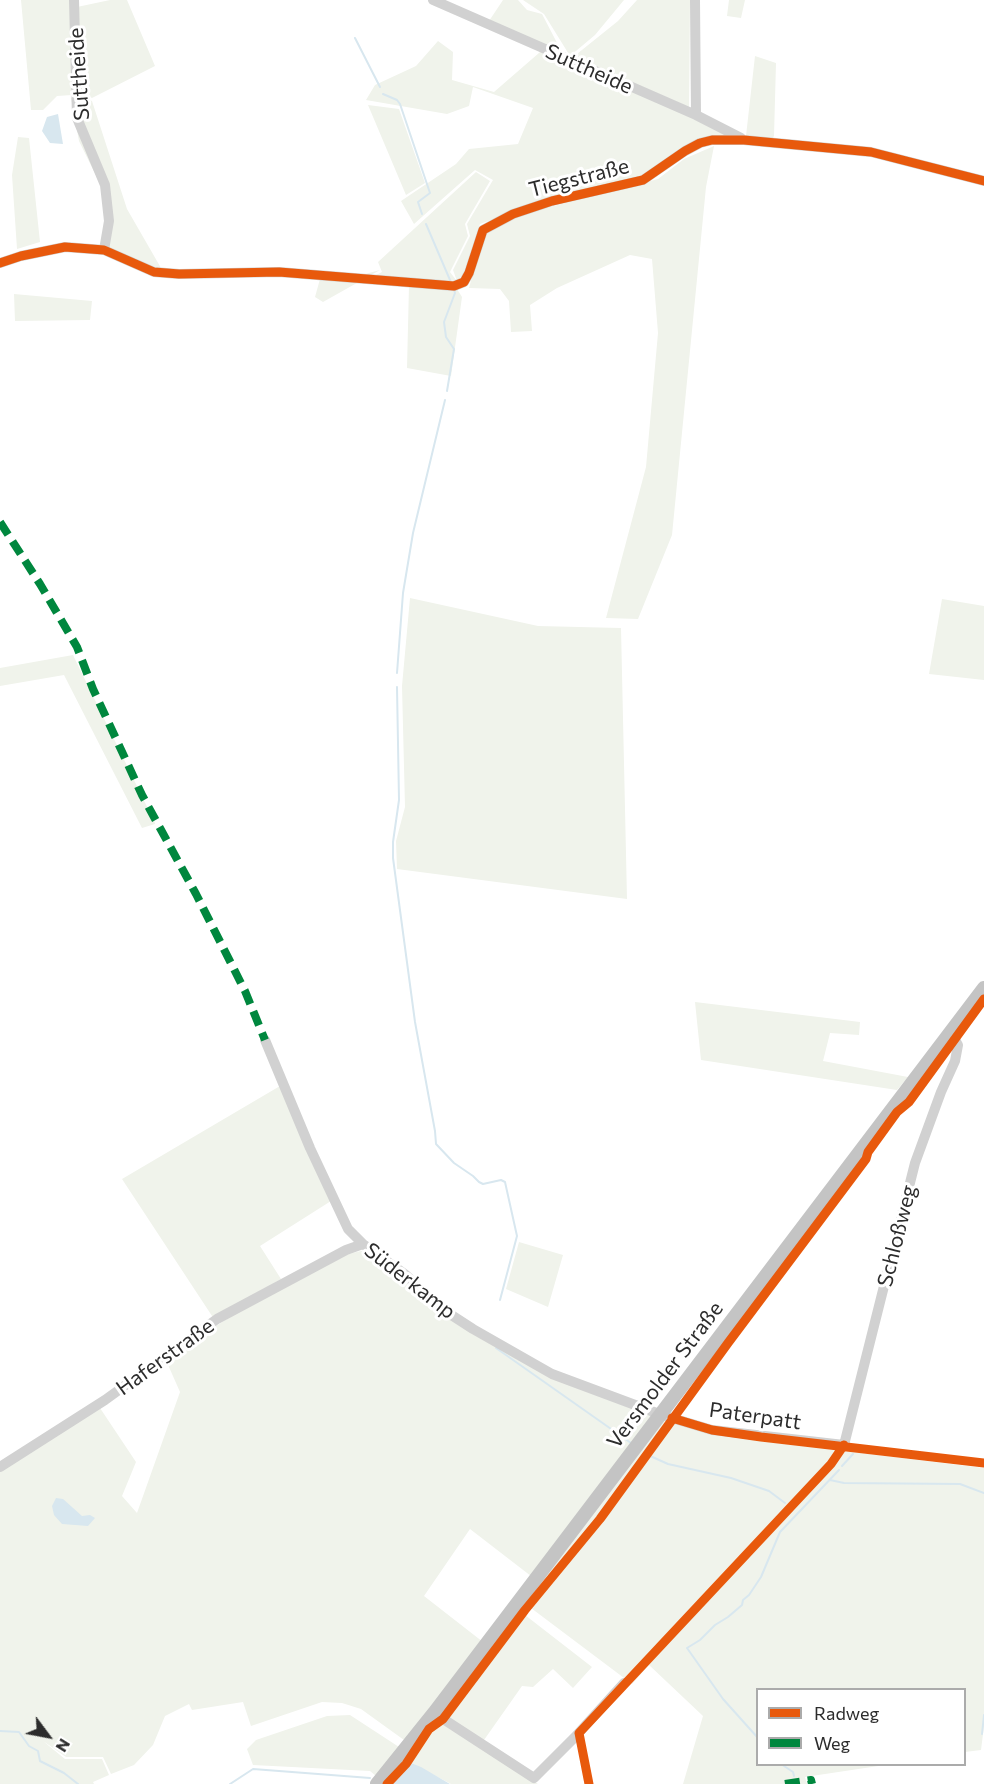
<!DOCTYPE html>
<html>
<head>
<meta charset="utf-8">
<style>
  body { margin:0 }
  #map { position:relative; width:984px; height:1784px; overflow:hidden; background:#fff; font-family:Commissioner,sans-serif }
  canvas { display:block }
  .legend { position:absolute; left:756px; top:1688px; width:210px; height:78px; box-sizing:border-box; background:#fff; border:2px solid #ababab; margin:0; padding:8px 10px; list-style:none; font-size:18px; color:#2c2c2c }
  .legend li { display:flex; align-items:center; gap:12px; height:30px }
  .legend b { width:30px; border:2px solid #ababab }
  .north { position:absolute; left:18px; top:1706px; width:60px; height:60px; -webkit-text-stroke:4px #fff; paint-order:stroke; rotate:122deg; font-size:16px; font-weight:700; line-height:24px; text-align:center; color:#2c2c2c }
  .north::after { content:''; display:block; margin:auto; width:21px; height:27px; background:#2c2c2c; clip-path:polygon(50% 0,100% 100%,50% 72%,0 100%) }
</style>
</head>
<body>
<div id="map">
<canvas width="984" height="1784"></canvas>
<ul class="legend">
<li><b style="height:8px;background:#e8590c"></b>Radweg</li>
<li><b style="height:8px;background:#00873e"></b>Weg</li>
</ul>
<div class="north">N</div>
</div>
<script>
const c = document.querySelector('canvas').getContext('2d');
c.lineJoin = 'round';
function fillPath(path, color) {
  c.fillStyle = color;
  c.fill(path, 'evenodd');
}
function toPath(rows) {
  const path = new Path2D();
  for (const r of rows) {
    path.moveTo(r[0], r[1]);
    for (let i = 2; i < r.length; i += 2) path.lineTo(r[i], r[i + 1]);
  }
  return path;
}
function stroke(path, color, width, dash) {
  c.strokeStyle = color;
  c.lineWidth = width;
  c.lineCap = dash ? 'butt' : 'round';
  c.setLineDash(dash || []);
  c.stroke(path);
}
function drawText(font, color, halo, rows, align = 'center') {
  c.font = font + ' Commissioner,sans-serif';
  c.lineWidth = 6;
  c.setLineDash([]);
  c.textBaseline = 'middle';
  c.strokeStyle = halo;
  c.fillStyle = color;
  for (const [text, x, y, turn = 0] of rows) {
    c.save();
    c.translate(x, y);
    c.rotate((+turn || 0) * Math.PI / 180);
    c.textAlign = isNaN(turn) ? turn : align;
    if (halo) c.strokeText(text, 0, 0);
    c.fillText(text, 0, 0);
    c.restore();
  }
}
const green = toPath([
  [21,0,70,0,72,95,57,96,43,110,31,110],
  [110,0,127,0,155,66,92,98,81,92,77,7],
  [503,0,518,0,527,10,542,14,567,62,618,21,637,0,690,0,689,113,729,134,712,138,654,174,551,198,480,224,466,272,457,281,453,270,470,236,467,224,493,180,475,170,414,224,401,201,456,164,469,149,518,144,533,108,473,87,469,106,447,114,366,100,375,85,416,66,438,41,453,52,452,80,494,92,547,46,489,21],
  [523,0,624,0,595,35,570,56,544,14],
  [729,0,745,0,741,18,727,16],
  [755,56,776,63,774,136,771,140,746,136],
  [82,97,92,101,127,209,161,268,149,266,107,246,104,192,79,141,71,98],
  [368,105,399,109,425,183,406,195],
  [18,137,29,138,40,242,17,249,12,175],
  [714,146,706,187,672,535,638,619,606,618,646,467,658,333,652,259,630,255,557,288,530,305,532,331,511,332,509,301,500,289,469,288,484,232,515,216,658,179,684,159],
  [476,172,490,181,465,224,468,236,450,272,456,280,442,282,372,277,382,272,378,262],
  [380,270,323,302,315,297,320,279,365,274],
  [409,285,457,289,462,297,451,376,407,368],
  [14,294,92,301,90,320,15,321],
  [410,598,538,626,621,628,627,899,397,869,396,841,405,807,402,686],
  [942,599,984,606,984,680,929,674],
  [73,655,155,823,155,824,142,828,64,675,0,686,0,668],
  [695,1002,860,1022,859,1035,830,1033,823,1061,908,1077,897,1090,701,1060],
  [280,1086,331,1201,260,1246,281,1279,214,1319,122,1179],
  [519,1242,563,1255,548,1307,506,1289],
  [365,1250,479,1336,650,1414,661,1422,667,1420,712,1435,984,1468,984,1726,981,1750,965,1752,964,1690,758,1690,758,1764,885,1765,805,1777,807,1784,683,1784,703,1716,649,1665,632,1684,531,1608,540,1583,470,1529,424,1596,483,1642,404,1740,361,1709,342,1703,322,1702,251,1726,243,1702,192,1710,189,1704,165,1716,153,1745,134,1765,111,1774,103,1757,66,1757,43,1741,65,1759,102,1759,109,1775,93,1782,94,1784,0,1784,0,1472,100,1408,136,1462,122,1496,137,1513,180,1392,165,1358,227,1319,340,1256],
  [525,1615,592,1667,573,1688,553,1669,533,1687,522,1686,484,1740,448,1717],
  [350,1715,399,1747,376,1776,370,1771,253,1765,247,1749,256,1740,327,1716],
  [439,1722,522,1775,538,1784,451,1784,411,1763,391,1784,388,1784,408,1763,430,1731]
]);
const water = toPath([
  [58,114,63,144,50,143,42,131,47,117],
  [56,1498,63,1499,82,1516,90,1515,95,1518,88,1526,62,1524,54,1515,52,1506],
  [411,1763,421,1767,450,1784,391,1784]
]);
const stream = toPath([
  [355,38,380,87],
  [383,94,397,100,400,104,430,193,418,202,422,214],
  [426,224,450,280],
  [447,391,454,349,446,337,444,322,455,293,454,290],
  [397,673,403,593,413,533,445,400],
  [397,687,399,800,393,842,393,858,415,1022,435,1131,436,1144,454,1163,473,1176,479,1182,483,1184,501,1180,505,1182,517,1236,500,1300],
  [496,1348,631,1443],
  [648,1455,668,1464,731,1478,769,1491,785,1503],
  [842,1466,853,1454],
  [830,1480,844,1483,960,1484,984,1493],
  [0,1731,19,1732,29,1746,38,1751,40,1761,64,1773,78,1784],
  [982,1734,984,1715],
  [758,1738,723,1699,687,1648,700,1640,715,1625,728,1617,742,1605,743,1600,749,1595,761,1577,780,1532,839,1470],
  [781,1764,793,1772,794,1776],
  [230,1784,253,1769,370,1778]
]);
const minor = toPath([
  [74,0,77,118,105,185,109,221,104,250],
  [433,0,696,115,741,138],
  [695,0,696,115],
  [0,263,21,256,65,247,104,250,154,272,179,274,279,272,454,286,464,282,469,273,483,230,513,214,552,201,643,180,685,151,700,143,712,140,744,140,871,152,984,181],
  [265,1040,310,1148,348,1229,363,1244,406,1275,439,1307,473,1329,552,1374,662,1415,712,1430,844,1445,915,1163,941,1092,955,1061,958,1045,951,1032],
  [0,1467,105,1400,217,1319,346,1250,363,1244],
  [434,1713,534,1778,575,1737,624,1683]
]);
const major = toPath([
  [377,1784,434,1713,984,988]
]);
const quiet = toPath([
  [0,522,40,584,77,647,93,689,142,795,196,894,245,991,265,1040],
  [785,1784,811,1780,812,1784]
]);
const cycleway = toPath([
  [0,263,21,256,65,247,104,250,154,272,179,274,279,272,454,286,464,282,469,273,483,230,513,214,552,201,643,180,685,151,700,143,712,140,744,140,871,152,984,181],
  [672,1418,712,1430,761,1437,984,1463],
  [387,1784,406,1764,429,1729,443,1719,525,1610,600,1519,728,1343,866,1159,868,1152,897,1112,909,1102,984,999],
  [589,1784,579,1733,831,1464,844,1445]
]);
const streetNames = [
  ["Suttheide",589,69,24],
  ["Suttheide",79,74,-94],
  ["Tiegstraße",579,178,-14],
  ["Schloßweg",897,1236,-76],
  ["Süderkamp",410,1281,38],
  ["Haferstraße",165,1357,-36],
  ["Versmolder Straße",665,1375,-53],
  ["Paterpatt",755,1416,8]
];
fillPath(green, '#f0f3eb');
fillPath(water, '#d8e7ef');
stroke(stream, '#d8e7ef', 2);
stroke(minor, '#d1d1d1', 10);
stroke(major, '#c4c4c4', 14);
stroke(quiet, '#00873e', 8, [15, 8]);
stroke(cycleway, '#e8590c', 9);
drawText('21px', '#2c2c2c', '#fff', streetNames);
</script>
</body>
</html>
